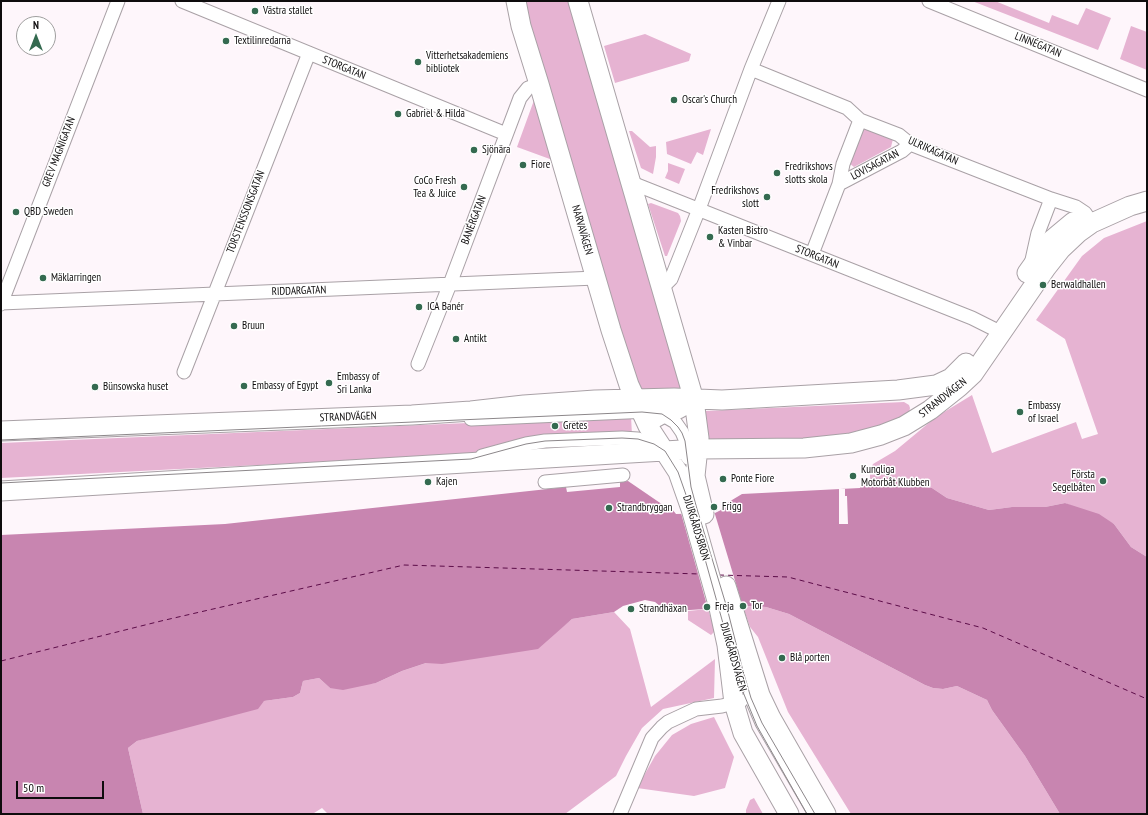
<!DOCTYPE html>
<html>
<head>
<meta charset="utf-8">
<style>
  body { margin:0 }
  #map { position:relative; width:1148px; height:815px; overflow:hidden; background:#fef6fb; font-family:"PT Sans Narrow",sans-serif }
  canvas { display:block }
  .frame { position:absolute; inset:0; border:2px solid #0e0c0d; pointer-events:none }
  .north { position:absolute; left:16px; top:16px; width:40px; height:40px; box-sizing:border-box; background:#fff; border:1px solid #9f9e9e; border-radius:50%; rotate:0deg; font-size:11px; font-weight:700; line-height:16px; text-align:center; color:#0e0c0d }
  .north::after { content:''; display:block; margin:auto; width:14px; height:18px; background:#346a50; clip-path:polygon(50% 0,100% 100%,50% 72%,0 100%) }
  .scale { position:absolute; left:16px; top:781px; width:88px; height:18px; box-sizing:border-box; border:2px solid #0e0c0d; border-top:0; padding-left:5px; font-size:12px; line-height:14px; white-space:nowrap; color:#0e0c0d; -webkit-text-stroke:3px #fff; paint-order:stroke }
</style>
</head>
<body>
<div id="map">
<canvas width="1148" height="815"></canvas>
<div class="frame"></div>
<div class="north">N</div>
<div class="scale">50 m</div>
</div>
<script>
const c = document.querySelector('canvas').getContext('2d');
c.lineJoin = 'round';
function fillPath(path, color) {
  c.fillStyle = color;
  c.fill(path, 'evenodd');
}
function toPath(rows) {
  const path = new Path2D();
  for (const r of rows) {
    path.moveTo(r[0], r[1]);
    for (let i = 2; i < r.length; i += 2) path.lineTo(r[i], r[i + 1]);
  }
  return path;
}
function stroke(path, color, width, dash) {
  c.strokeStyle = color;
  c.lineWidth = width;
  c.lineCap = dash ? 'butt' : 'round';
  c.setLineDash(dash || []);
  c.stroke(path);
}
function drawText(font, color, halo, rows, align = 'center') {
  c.font = font + ' "PT Sans Narrow",sans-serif';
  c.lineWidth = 3;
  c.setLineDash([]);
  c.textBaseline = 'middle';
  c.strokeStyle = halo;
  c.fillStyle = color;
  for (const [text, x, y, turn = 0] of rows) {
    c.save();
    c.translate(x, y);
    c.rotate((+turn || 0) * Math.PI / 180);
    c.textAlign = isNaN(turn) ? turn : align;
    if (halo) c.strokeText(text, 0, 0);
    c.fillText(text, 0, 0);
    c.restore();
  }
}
const green = toPath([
  [522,1,570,1,681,382,680,389,636,390],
  [972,1,995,1,1049,23,1052,15,1078,25,1086,8,1111,18,1098,50],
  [1131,26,1147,32,1147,70,1120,59],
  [645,34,691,54,689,61,615,83,604,46],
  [537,92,558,162,517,147],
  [866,128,893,139,891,147,854,167,849,163,861,130],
  [711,129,703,155,697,152,691,164,667,154,666,142],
  [629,131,632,131,650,147,656,146,656,157,653,174,641,168],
  [668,163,685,169,679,184,665,178,668,171],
  [651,203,678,213,680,216,681,221,667,256,665,256,648,204],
  [1147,221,1147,557,1131,547,1114,524,1065,503,1045,507,1012,507,989,510,947,498,932,488,890,478,870,478,870,470,873,464,895,451,936,417,972,395,992,453,1076,422,1082,439,1098,434,1065,339,1036,320,1082,256,1104,238],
  [904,402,909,405,910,408,909,413,883,431,831,439,706,440,705,411],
  [631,416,632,435,477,454,1,478,1,443],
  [753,606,766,607,789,614,925,685,933,688,943,689,957,686,987,700,992,710,1025,756,1060,814,851,814,788,712,758,637,750,627,743,607],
  [708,609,714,628,714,632,711,635,688,620,688,611],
  [614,612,630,629,651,707,715,659,714,698,663,709,642,728,626,756,616,776,565,814,328,814,322,808,314,813,307,814,143,814,128,748,137,741,264,701,293,697,300,693,303,681,319,678,330,688,376,683,402,671,426,663,556,632,572,619],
  [714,717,734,757,725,788,694,796,637,788,655,756,672,735,691,724],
  [754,798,763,814,746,814,746,810,750,800]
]);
const water = toPath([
  [870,478,890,478,932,488,947,498,989,510,1012,507,1045,507,1065,503,1099,514,1114,524,1131,547,1147,557,1147,814,1060,814,1025,756,992,710,987,700,957,686,943,689,933,688,925,685,789,614,766,607,753,606,658,612,661,607,655,602,645,600,623,606,614,612,572,619,538,649,442,664,426,663,402,671,376,683,343,690,330,688,319,678,303,681,300,693,293,697,264,701,258,709,137,741,128,748,143,814,1,814,1,535,225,524,566,487,567,492,620,487,620,482,628,481,669,509,672,509,676,514,715,513,721,510,722,506,742,494,860,488,864,482,870,482]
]);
const pier = toPath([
  [839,489,845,489,845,496,847,496,848,524,839,524],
  [714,511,743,607,708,609,681,513]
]);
const ferry = toPath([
  [719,575,788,577,983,628,1147,699],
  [1,661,161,621,404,565,700,574]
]);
const street = toPath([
  [182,1,506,134],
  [929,1,1147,90],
  [751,69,847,108,860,120,899,135,910,144,1051,199,1076,207,1085,213,1092,223],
  [632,183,972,318,1002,333],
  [839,184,902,151,910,144],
  [812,254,839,184,843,164,860,120],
  [1032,260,1038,233,1051,199],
  [662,288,671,279,699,209,751,69,779,1],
  [1,303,596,278],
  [1,304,118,1],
  [418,364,450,284,520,98,528,88,539,84],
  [184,372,309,53],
  [658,412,675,422,682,432,685,439,688,458],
  [471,419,649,411],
  [482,456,526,444,545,441,622,438,638,439,654,444,662,449],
  [545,482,623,475],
  [750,695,762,723,815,814],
  [620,814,652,738,662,727,668,722,696,709,722,706,741,701]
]);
const secondary = toPath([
  [516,1,521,26,539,84,611,330,629,385,648,426,678,472,691,509,719,608,727,645,734,703,743,733,789,814],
  [578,1,694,400,699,438,695,476,704,514],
  [1027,273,1049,242,1073,222],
  [648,426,653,419,662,414,678,409,694,400],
  [1,431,412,415,471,411,524,405,595,400,674,398,722,400,898,390,936,385,951,378,966,363],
  [1,491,630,453,699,449,804,448,851,443,881,435,904,426,930,410,959,387,973,374,1046,268,1061,249,1078,233,1092,223,1130,206,1147,201],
  [726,586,760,695,771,718,826,814]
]);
const tram = toPath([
  [1,440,642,412,662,414,671,420,678,427,682,433,685,441,691,487,697,509,727,608,743,671,751,698,762,723,815,814],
  [1,483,471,459,526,444,545,441,622,438,638,439,654,444,665,451,678,472,691,509,738,677],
  [743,692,757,726,807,814]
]);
const markers = [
  [255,11,4,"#346a50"],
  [226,41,4,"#346a50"],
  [418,62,4,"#346a50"],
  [674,100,4,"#346a50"],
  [398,114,4,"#346a50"],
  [474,150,4,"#346a50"],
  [523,165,4,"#346a50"],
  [777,173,4,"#346a50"],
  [464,187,4,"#346a50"],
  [767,197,4,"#346a50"],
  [16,212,4,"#346a50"],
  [710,237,4,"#346a50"],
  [43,278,4,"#346a50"],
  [1043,285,4,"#346a50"],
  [419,307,4,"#346a50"],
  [234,326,4,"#346a50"],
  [456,339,4,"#346a50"],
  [329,383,4,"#346a50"],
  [244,386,4,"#346a50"],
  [95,387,4,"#346a50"],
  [1020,412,4,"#346a50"],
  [555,426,4,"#346a50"],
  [853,476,4,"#346a50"],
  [723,479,4,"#346a50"],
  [1103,481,4,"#346a50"],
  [428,482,4,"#346a50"],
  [714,507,4,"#346a50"],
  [609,508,4,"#346a50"],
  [743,606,4,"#346a50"],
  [707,607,4,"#346a50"],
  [631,609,4,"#346a50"],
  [782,658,4,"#346a50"]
];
const poiNames = [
  ["Västra stallet",263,11],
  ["Textilinredarna",234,41],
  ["Vitterhetsakademiens",426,56],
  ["bibliotek",426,69],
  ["Oscar's Church",682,100],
  ["Gabriel & Hilda",406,114],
  ["Sjönära",482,150],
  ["Fiore",531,165],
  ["Fredrikshovs",785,167],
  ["slotts skola",785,180],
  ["CoCo Fresh",456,181,"right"],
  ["Tea & Juice",456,194,"right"],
  ["Fredrikshovs",759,191,"right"],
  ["slott",759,204,"right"],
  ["QBD Sweden",24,212],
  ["Kasten Bistro",718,231],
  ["& Vinbar",718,244],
  ["Mäklarringen",51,278],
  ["Berwaldhallen",1051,285],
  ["ICA Banér",427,307],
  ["Bruun",242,326],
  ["Antikt",464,339],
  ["Embassy of",337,377],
  ["Sri Lanka",337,390],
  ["Embassy of Egypt",252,386],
  ["Bünsowska huset",103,387],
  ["Embassy",1028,406],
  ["of Israel",1028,419],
  ["Gretes",563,426],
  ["Kungliga",861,470],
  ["Motorbåt Klubben",861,483],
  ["Första",1095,475,"right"],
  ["Segelbåten",1095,488,"right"],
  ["Ponte Fiore",731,479],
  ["Kajen",436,482],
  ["Frigg",722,507],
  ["Strandbryggan",617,508],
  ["Tor",751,606],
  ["Freja",715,607],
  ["Strandhäxan",639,609],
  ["Blå porten",790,658]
];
const streetNames = [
  ["LINNÉGATAN",1038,45,22],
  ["STORGATAN",344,68,22],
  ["ULRIKAGATAN",933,151,24],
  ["GREV MAGNIGATAN",59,152,-69],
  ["LOVISAGATAN",875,165,-28],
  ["TORSTENSSONSGATAN",246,212,-69],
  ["BANÉRGATAN",474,220,-69],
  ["NARVAVÄGEN",582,230,74],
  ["STORGATAN",817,257,22],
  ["RIDDARGATAN",299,291,-2],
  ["STRANDVÄGEN",943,398,-38],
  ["STRANDVÄGEN",348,417,-2],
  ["DJURGÅRDSBRON",696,528,73],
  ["DJURGÅRDSVÄGEN",733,657,74]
];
fillPath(green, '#e6b3d2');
fillPath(water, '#c885b0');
fillPath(pier, '#fef6fb');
stroke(ferry, '#5c0c48', 1, [5, 4]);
stroke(street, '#a9a1a6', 15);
stroke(secondary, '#a9a1a6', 21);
stroke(street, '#fff', 13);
stroke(secondary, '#fff', 19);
stroke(tram, '#8c878a', 1);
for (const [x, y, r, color] of markers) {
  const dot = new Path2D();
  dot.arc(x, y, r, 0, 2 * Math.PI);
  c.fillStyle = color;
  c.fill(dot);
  stroke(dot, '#fff', 1.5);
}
drawText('11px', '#0e0c0d', '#fff', poiNames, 'left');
drawText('11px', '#0e0c0d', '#fff', streetNames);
</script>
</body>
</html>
